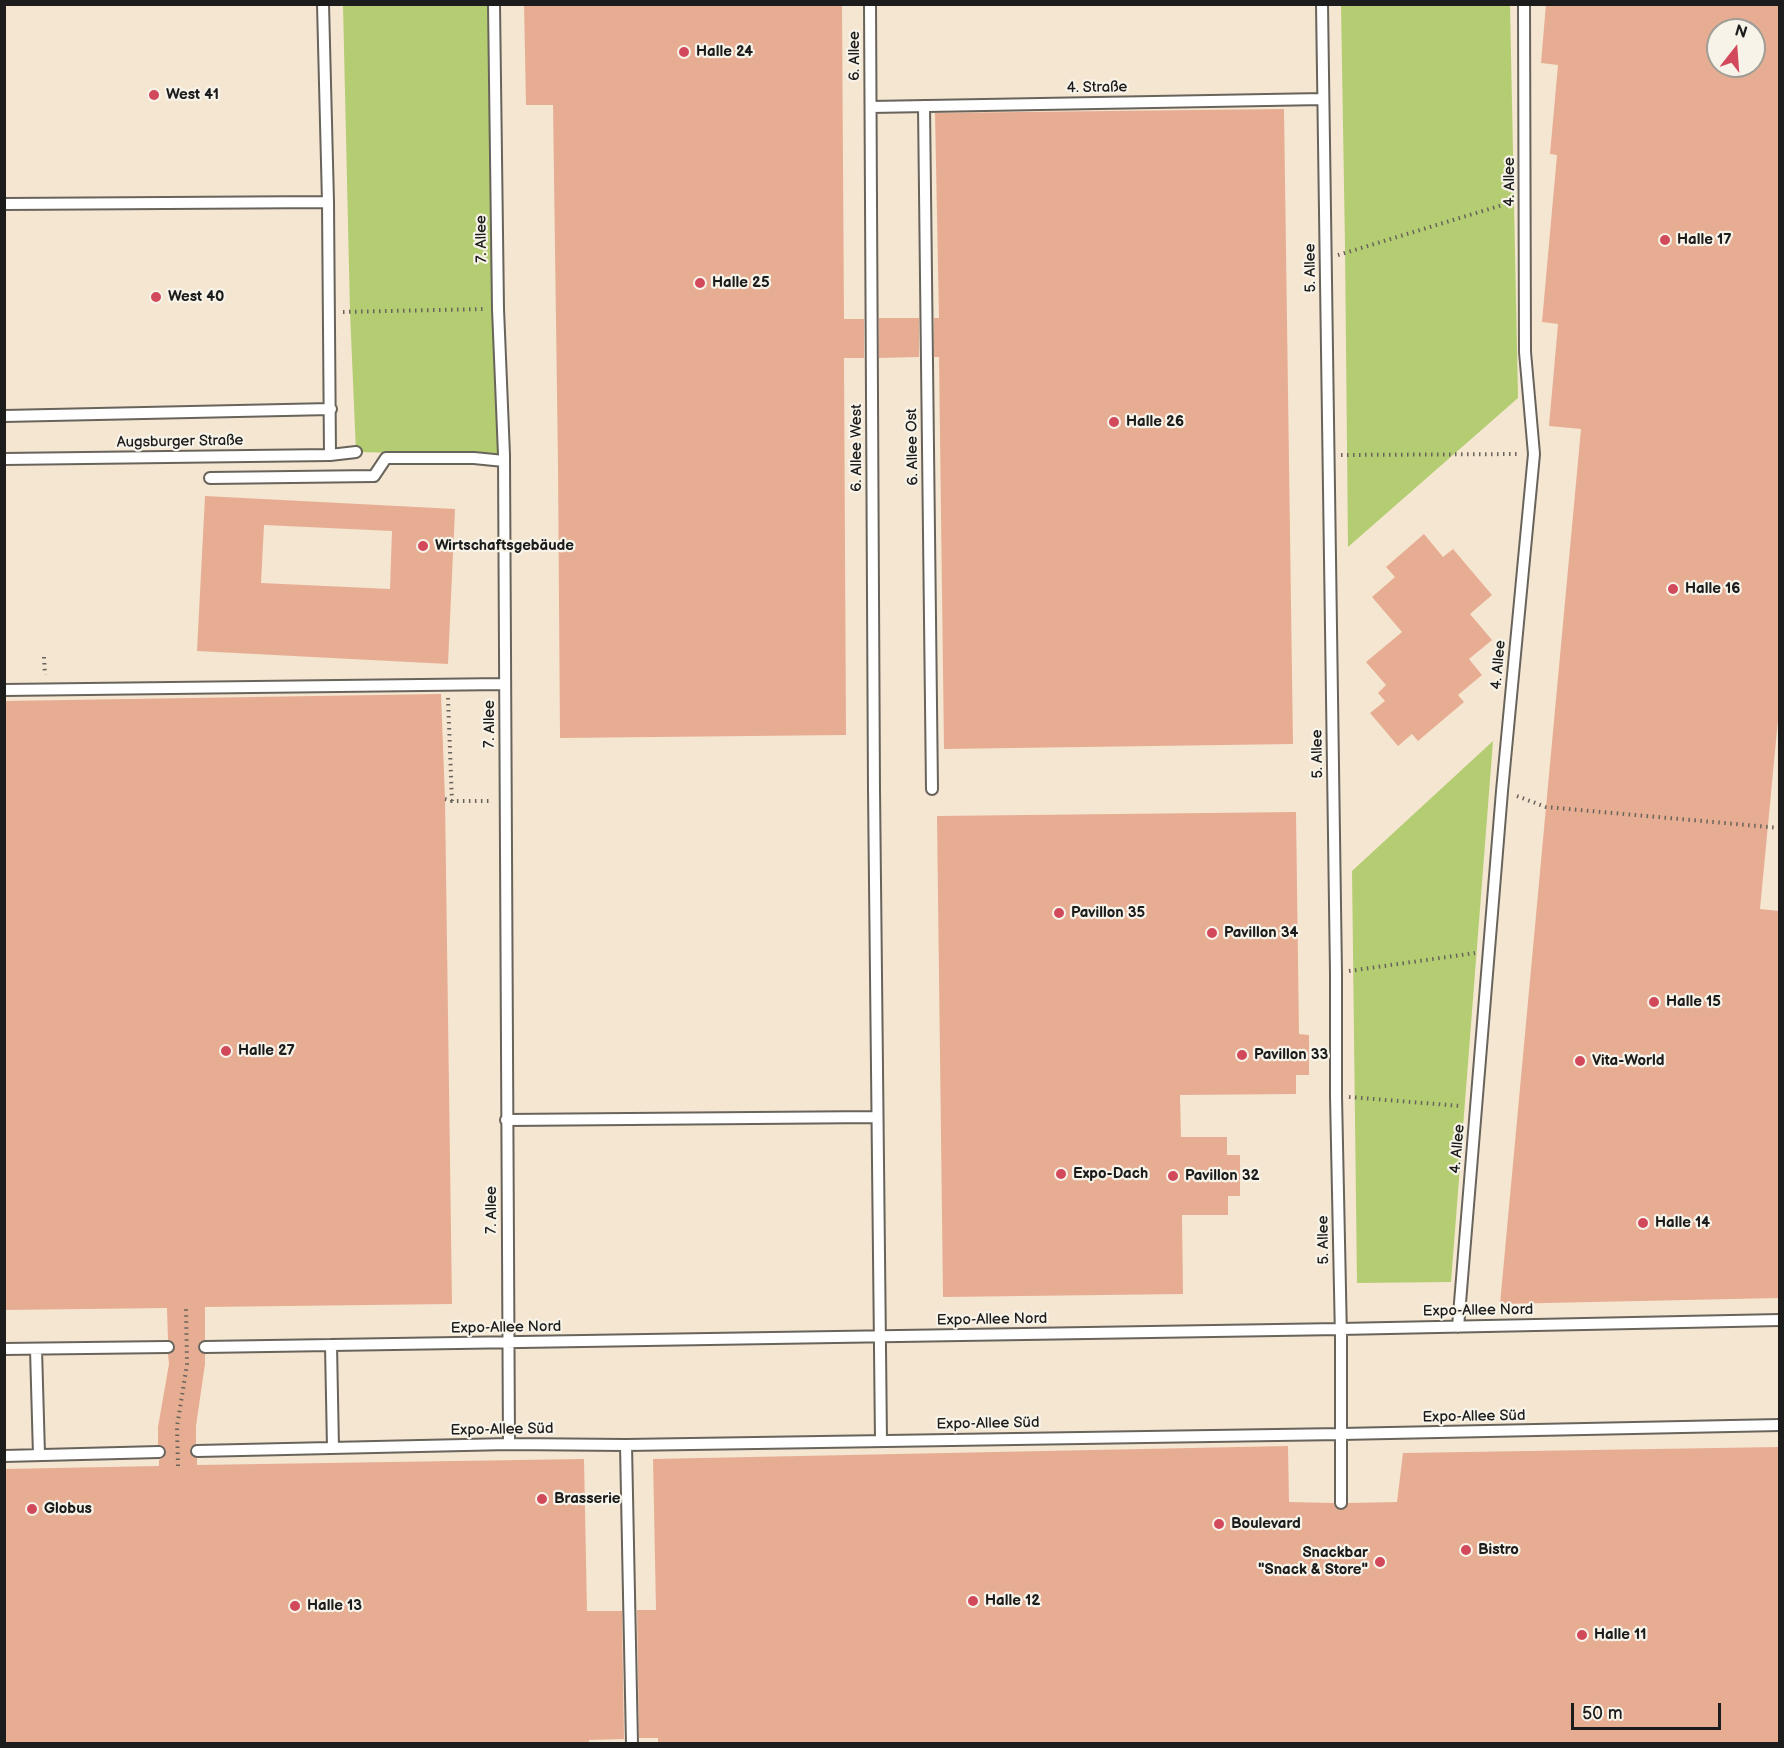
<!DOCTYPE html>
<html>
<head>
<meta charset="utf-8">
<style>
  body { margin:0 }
  #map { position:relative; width:1784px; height:1748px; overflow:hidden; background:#f5e6d1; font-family:"Balsamiq Sans",sans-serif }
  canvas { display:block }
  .frame { position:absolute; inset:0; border:6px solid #1c1c1c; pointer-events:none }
  .north { position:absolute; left:1706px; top:18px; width:60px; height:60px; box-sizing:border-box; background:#f7f3e8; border:2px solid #9f9d96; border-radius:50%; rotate:17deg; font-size:16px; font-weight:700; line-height:24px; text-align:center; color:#1c1c1c }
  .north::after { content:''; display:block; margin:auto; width:21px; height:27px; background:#d1495b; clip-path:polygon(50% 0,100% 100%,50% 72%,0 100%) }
  .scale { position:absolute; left:1571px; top:1703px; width:150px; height:27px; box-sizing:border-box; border:3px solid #1c1c1c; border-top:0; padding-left:8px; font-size:18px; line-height:21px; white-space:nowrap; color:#1c1c1c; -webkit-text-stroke:4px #f7f3e8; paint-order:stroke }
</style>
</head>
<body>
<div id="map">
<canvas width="1784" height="1748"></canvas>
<div class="frame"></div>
<div class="north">N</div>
<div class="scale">50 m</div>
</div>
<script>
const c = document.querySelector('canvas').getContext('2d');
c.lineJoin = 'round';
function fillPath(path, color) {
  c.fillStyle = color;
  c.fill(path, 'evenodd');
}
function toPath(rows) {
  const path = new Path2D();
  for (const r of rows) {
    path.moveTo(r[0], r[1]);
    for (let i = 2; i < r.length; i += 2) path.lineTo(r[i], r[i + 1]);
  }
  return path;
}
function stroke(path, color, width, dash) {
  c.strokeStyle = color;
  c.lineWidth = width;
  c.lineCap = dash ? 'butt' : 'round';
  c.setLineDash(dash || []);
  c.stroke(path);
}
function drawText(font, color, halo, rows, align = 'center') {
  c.font = font + ' "Balsamiq Sans",sans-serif';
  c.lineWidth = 4.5;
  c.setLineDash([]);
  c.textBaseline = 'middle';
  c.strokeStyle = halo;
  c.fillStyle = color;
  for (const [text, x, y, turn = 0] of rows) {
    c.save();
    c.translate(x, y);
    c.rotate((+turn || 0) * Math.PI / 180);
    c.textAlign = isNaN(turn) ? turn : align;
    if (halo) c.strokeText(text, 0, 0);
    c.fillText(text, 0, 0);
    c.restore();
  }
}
const green = toPath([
  [343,5,494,5,504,455,356,452,350,312],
  [1341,5,1510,5,1518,398,1348,547,1345,246],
  [1493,741,1451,1282,1357,1283,1352,871]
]);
const building = toPath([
  [524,4,842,4,844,319,864,319,864,358,844,358,846,735,560,738,558,465,553,105,526,105],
  [1546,4,1779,4,1779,720,1778,720,1760,909,1779,911,1779,1298,1500,1304,1581,429,1549,426,1558,324,1542,322,1557,155,1550,154,1558,65,1541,63],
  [1718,30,1754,30,1754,66,1718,66],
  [1284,109,1293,744,944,749,939,357,934,357,934,318,939,318,935,113],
  [879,318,919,318,919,357,879,358],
  [205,496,455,509,448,664,197,651],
  [264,525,392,531,390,589,261,583],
  [1424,534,1443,557,1453,549,1492,595,1470,614,1492,640,1469,659,1482,675,1458,695,1464,702,1418,741,1412,734,1398,746,1370,713,1385,701,1378,693,1386,685,1366,662,1402,632,1372,597,1395,577,1386,567],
  [441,694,445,799,452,1304,205,1307,205,1340,201,1341,198,1347,199,1351,205,1354,205,1364,196,1426,196,1444,191,1447,190,1452,193,1457,197,1458,197,1465,584,1459,587,1611,622,1611,624,1739,589,1740,589,1743,4,1743,4,1469,159,1466,159,1460,165,1456,166,1451,163,1446,158,1445,158,1427,169,1364,168,1354,172,1353,175,1347,174,1343,168,1340,167,1308,4,1310,4,701],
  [1296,812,1299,1034,1309,1035,1309,1075,1296,1075,1296,1094,1180,1095,1181,1137,1227,1137,1227,1155,1240,1155,1240,1196,1228,1196,1228,1215,1182,1215,1183,1294,943,1297,937,816],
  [1288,1446,1289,1502,1334,1503,1335,1507,1340,1510,1345,1509,1348,1503,1397,1502,1403,1453,1779,1447,1779,1743,658,1743,658,1738,639,1738,637,1610,656,1610,653,1459]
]);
const path = toPath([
  [1338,255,1512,202],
  [343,312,485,309],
  [1341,455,1520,454],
  [44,657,45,675],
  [448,698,452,801,492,801],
  [1517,796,1546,807,1780,828],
  [445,799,452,801],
  [1349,971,1475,953],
  [1349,1097,1461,1106],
  [178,1466,177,1427,187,1364,186,1307]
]);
const lane = toPath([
  [323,4,328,202,330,455],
  [494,4,498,309,504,455,509,1444],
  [870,4,874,789,881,1441],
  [1322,4,1336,973,1336,1096,1341,1338,1341,1503],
  [924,106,932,789],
  [871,107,1323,99],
  [4,204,328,202],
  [4,416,331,409],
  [4,459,330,455,356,452],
  [210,478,374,476,386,458,474,458,504,461],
  [4,690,505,684],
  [506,1120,877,1117],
  [1458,1327,1502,791,1534,454,1525,352,1524,4],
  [331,1345,333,1448],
  [205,1347,1340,1329,1780,1320],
  [4,1349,168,1347],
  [36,1349,39,1455],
  [626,1445,632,1744],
  [197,1451,509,1444,626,1445,1341,1434,1780,1425],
  [4,1456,159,1452]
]);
const markers = [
  [684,52,6,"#d1495b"],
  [154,95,6,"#d1495b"],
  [1665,240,6,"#d1495b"],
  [700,283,6,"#d1495b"],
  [156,297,6,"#d1495b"],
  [1114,422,6,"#d1495b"],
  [423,546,6,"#d1495b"],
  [1673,589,6,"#d1495b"],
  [1059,913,6,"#d1495b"],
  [1212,933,6,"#d1495b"],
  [1654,1002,6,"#d1495b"],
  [226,1051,6,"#d1495b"],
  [1242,1055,6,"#d1495b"],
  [1580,1061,6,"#d1495b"],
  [1061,1174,6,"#d1495b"],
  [1173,1176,6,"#d1495b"],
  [1643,1223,6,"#d1495b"],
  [542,1499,6,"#d1495b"],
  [32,1509,6,"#d1495b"],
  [1219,1524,6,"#d1495b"],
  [1466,1550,6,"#d1495b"],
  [1380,1562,6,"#d1495b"],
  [973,1601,6,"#d1495b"],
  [295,1606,6,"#d1495b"],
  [1582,1635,6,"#d1495b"]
];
const poiNames = [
  ["Halle 24",696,52],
  ["West 41",166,95],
  ["Halle 17",1677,240],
  ["Halle 25",712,283],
  ["West 40",168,297],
  ["Halle 26",1126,422],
  ["Wirtschaftsgebäude",435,546],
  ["Halle 16",1685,589],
  ["Pavillon 35",1071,913],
  ["Pavillon 34",1224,933],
  ["Halle 15",1666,1002],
  ["Halle 27",238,1051],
  ["Pavillon 33",1254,1055],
  ["Vita-World",1592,1061],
  ["Expo-Dach",1073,1174],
  ["Pavillon 32",1185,1176],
  ["Halle 14",1655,1223],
  ["Brasserie",554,1499],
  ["Globus",44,1509],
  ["Boulevard",1231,1524],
  ["Bistro",1478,1550],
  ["Snackbar",1368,1553,"right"],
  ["\"Snack & Store\"",1368,1570,"right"],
  ["Halle 12",985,1601],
  ["Halle 13",307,1606],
  ["Halle 11",1594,1635]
];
const streetNames = [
  ["6. Allee",855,56,-90],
  ["4. Straße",1097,88,-1],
  ["4. Allee",1510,182,-90],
  ["7. Allee",482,239,-91],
  ["5. Allee",1311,268,-91],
  ["Augsburger Straße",180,442,-1],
  ["6. Allee Ost",913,447,-91],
  ["6. Allee West",857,448,-90],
  ["4. Allee",1499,665,-85],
  ["7. Allee",490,724,-90],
  ["5. Allee",1318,754,-91],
  ["4. Allee",1458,1149,-85],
  ["7. Allee",492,1210,-90],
  ["5. Allee",1324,1240,-91],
  ["Expo-Allee Nord",1478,1311,-1],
  ["Expo-Allee Nord",992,1320,-1],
  ["Expo-Allee Nord",506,1328,-1],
  ["Expo-Allee Süd",1474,1417,-1],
  ["Expo-Allee Süd",988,1424,-1],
  ["Expo-Allee Süd",502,1430,-1]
];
fillPath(green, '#b4cd72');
fillPath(building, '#e7ad93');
stroke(lane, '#68635b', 14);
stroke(path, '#68635b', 4, [1.5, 4.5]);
stroke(lane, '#fff', 10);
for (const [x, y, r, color] of markers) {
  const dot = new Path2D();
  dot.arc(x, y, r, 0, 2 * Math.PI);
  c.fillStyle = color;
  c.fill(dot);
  stroke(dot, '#f7f3e8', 2);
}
drawText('bold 15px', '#1c1c1c', '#f7f3e8', poiNames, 'left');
drawText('15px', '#1c1c1c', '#f7f3e8', streetNames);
</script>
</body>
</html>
